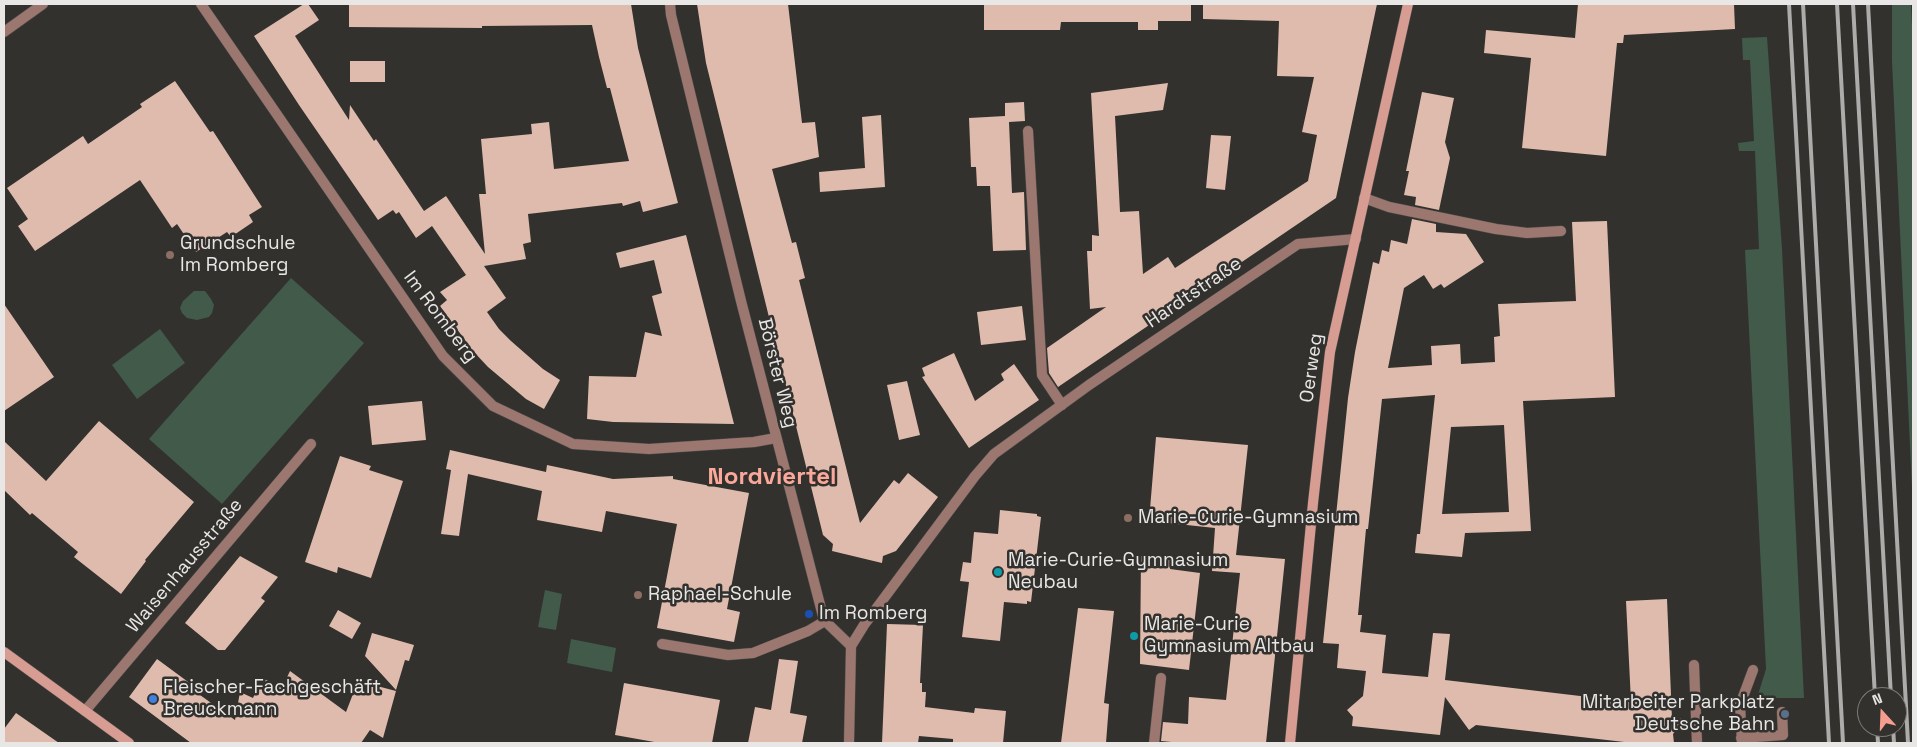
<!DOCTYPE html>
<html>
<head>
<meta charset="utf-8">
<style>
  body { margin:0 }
  #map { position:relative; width:1917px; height:747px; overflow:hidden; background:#32312e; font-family:"Space Grotesk",sans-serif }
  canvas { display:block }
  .frame { position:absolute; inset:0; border:5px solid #e8e7e5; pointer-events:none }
  .north { position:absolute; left:1857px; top:687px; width:50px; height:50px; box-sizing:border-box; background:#32312e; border:1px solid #7b7a77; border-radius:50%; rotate:340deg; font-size:14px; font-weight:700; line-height:20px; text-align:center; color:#e8e7e5 }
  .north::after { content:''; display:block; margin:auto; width:18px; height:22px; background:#f59d8e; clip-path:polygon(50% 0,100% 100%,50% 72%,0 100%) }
</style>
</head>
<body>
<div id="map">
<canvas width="1917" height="747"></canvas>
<div class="frame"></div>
<div class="north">N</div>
</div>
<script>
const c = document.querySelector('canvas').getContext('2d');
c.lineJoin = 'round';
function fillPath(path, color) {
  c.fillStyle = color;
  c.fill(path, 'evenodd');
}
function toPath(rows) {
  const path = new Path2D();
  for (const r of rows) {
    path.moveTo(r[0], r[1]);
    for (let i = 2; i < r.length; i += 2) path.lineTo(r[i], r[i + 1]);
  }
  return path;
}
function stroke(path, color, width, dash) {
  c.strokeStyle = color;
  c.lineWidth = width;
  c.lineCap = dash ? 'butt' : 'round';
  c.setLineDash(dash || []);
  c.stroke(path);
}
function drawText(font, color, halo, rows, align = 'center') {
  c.font = font + ' "Space Grotesk",sans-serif';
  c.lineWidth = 5;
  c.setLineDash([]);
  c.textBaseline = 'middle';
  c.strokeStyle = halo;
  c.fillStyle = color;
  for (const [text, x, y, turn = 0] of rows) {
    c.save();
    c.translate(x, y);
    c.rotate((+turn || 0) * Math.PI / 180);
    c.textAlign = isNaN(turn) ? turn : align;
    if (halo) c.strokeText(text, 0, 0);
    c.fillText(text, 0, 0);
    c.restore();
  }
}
const green = toPath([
  [1892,4,1911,4,1913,48,1913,510,1892,61],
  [1767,37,1782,249,1804,698,1757,698,1766,669,1745,250,1759,249,1755,151,1739,151,1738,143,1754,141,1750,60,1743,60,1742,38],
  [291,278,364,343,222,504,149,439],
  [194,291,205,291,211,299,214,305,212,313,209,317,197,320,187,318,182,313,180,308,183,301],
  [160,329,185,363,137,399,112,365],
  [545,590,562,594,556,630,538,627],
  [571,639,616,648,612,672,567,663]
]);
const building = toPath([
  [304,4,308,4,319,20,295,36,349,120,350,105,374,141,376,139,424,211,446,196,485,254,479,194,486,194,481,139,532,134,531,124,549,122,554,169,629,161,610,88,607,88,599,57,592,25,482,26,482,28,349,27,349,4,631,4,638,48,678,203,643,212,640,201,623,206,622,203,528,214,531,242,523,244,526,259,484,266,506,298,487,312,499,329,511,341,543,369,560,380,544,409,526,399,488,367,473,351,440,306,447,300,440,292,466,275,432,226,416,238,399,212,396,214,393,210,378,220,299,105,254,36],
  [697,4,788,4,802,123,815,122,819,157,772,169,792,243,796,242,805,278,799,280,860,523,894,480,899,484,908,473,938,497,896,551,883,556,882,563,832,551,833,544,823,535,706,63],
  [984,4,1191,4,1191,21,1158,21,1158,30,1138,30,1138,22,1061,22,1060,30,984,30],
  [1203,4,1377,4,1336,198,1058,387,1049,373,1047,348,1106,307,1090,309,1087,251,1092,251,1092,235,1099,236,1091,93,1168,83,1163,110,1115,116,1120,212,1139,211,1143,274,1168,257,1175,268,1308,181,1317,135,1302,132,1314,77,1277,76,1279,21,1203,19],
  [1578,4,1734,4,1735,29,1624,35,1623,43,1617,43,1606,156,1522,148,1531,58,1484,53,1486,30,1575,38],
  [350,61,385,61,385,82,350,82],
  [175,81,210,132,213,131,262,207,249,215,253,222,231,237,227,232,196,252,177,224,172,228,140,180,35,251,18,226,28,219,7,188,83,136,88,144,142,107,140,104],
  [1422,92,1454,98,1445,142,1450,158,1439,210,1415,205,1416,197,1404,195,1409,171,1406,171],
  [1024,102,1025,121,1009,122,1012,193,1024,192,1026,250,993,251,990,186,977,186,976,167,971,167,969,118,1005,116,1005,103],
  [881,115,885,187,820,192,819,172,865,168,862,117],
  [1211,135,1231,136,1225,190,1206,188],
  [1412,219,1436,224,1436,232,1466,234,1484,262,1444,288,1441,284,1433,289,1424,275,1404,288,1388,368,1432,365,1431,346,1460,344,1461,364,1495,362,1494,337,1500,336,1498,304,1576,301,1572,222,1607,221,1615,397,1523,401,1531,531,1465,533,1462,557,1415,553,1417,534,1420,534,1435,395,1382,399,1368,529,1366,529,1358,615,1362,615,1360,632,1386,635,1382,673,1428,677,1433,633,1450,634,1445,680,1631,702,1626,601,1667,599,1672,719,1687,718,1673,734,1674,743,1633,743,1476,725,1469,730,1445,697,1440,735,1352,726,1353,717,1347,710,1363,696,1366,671,1337,668,1339,644,1323,643,1348,398,1355,352,1373,262,1379,264,1382,250,1389,252,1391,240,1407,244],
  [1504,425,1509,512,1442,514,1451,427],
  [686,235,734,424,613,422,587,419,589,376,636,377,645,332,662,336,652,296,662,293,654,260,620,268,616,253],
  [4,304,54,377,4,411],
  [1022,306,1026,340,981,345,977,312],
  [954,353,975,401,1004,380,1001,374,1014,364,1039,400,969,448,922,377,925,376,922,368],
  [907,381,920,435,899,440,887,385],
  [422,401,426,440,372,445,368,406],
  [99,421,194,502,145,560,146,561,121,594,74,557,78,552,32,513,30,515,4,490,4,441,46,481],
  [1156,437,1248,445,1236,555,1285,559,1266,743,1182,743,1161,741,1163,722,1188,724,1189,697,1226,700,1240,573,1212,571,1215,528,1149,521],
  [450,450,546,472,547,465,613,479,673,476,673,479,749,493,727,609,740,612,734,642,657,628,677,524,606,511,602,532,537,520,542,491,468,474,459,536,441,534,451,470,446,469],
  [340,456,371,466,369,470,403,481,371,578,338,567,337,573,305,562],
  [1000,510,1037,514,1037,516,1041,517,1031,602,1027,601,1027,604,1004,602,1000,641,962,637,969,582,960,581,963,562,971,563,974,532,998,534],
  [240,556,278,577,261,598,265,601,225,650,218,650,185,623],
  [1141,556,1171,560,1170,569,1200,573,1189,670,1140,664],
  [1078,608,1114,611,1104,703,1109,704,1106,743,1061,743],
  [338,610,361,623,352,639,329,626],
  [887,624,923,625,920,683,922,683,922,692,926,692,925,707,974,713,975,708,1006,711,1003,743,953,743,953,739,919,736,918,743,882,743],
  [372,633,414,645,409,661,405,660,396,690,365,656],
  [157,659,195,687,193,690,235,720,240,692,253,698,262,678,282,688,290,671,346,712,358,681,396,691,383,738,370,730,361,743,191,743,129,697],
  [779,659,798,661,790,713,807,716,802,743,748,743,755,707,771,710],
  [624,683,720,700,712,743,660,743,615,735],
  [16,713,59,743,4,743,4,729]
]);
const lane = toPath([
  [1364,198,1389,207,1496,229,1527,233,1561,231],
  [662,644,728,655,753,653,808,631,825,621],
  [1694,665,1697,743],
  [1741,738,1783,735,1782,712],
  [1154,743,1161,678],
  [1742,743,1740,705,1753,670]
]);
const street = toPath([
  [201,4,443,356,493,406,573,444,649,449,754,442,776,438],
  [670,4,671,15,741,301,824,620,851,646,849,743],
  [4,32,43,4],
  [1028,131,1042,375,1062,405],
  [851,646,864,625,975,476,994,454,1089,385,1298,244,1356,239],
  [85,711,311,444]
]);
const secondary = toPath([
  [4,652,129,743],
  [1290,743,1313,503,1330,352,1408,4]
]);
const rail = toPath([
  [1789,4,1829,743],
  [1803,4,1843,743],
  [1837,4,1875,697],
  [1853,4,1891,697],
  [1868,4,1908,743],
  [1877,727,1878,743],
  [1893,727,1894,743]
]);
const markers = [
  [170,255,5,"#8d6e63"],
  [1128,518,5,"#8d6e63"],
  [998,572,5,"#0f9aa8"],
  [638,595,5,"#8d6e63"],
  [809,614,5,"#1a4fb4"],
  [1134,636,5,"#0f9aa8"],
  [153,699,5,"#3f7fe0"],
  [1785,714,5,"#5c6f8a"]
];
const poiNames = [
  ["Grundschule",180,244],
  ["Im Romberg",180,266],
  ["Marie-Curie-Gymnasium",1138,518],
  ["Marie-Curie-Gymnasium",1008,561],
  ["Neubau",1008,583],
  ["Raphael-Schule",648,595],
  ["Im Romberg",819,614],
  ["Marie-Curie",1144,625],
  ["Gymnasium Altbau",1144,647],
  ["Fleischer-Fachgeschäft",163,688],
  ["Breuckmann",163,710],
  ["Mitarbeiter Parkplatz",1775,703,"right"],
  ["Deutsche Bahn",1775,725,"right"]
];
const streetNames = [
  ["Hardtstraße",1194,293,-34],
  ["Im Romberg",440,317,53],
  ["Oerweg",1312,368,-82],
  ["Börster Weg",777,373,76],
  ["Waisenhausstraße",185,566,-50]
];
const districtNames = [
  ["Nordviertel",772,477]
];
fillPath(green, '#415a4a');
fillPath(building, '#debbac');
stroke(lane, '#4f4e4b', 11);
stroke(street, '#4f4e4b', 11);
stroke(secondary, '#4f4e4b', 11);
stroke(lane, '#9b776f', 10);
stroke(street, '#9b776f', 10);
stroke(secondary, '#d79d92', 10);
stroke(rail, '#adacaa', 4);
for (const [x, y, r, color] of markers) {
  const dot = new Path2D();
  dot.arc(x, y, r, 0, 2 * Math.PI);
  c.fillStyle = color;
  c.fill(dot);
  stroke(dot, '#32312e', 2);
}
drawText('19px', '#e8e7e5', '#32312e', poiNames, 'left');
drawText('19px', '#e8e7e5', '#32312e', streetNames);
drawText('bold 24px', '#faa89a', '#32312e', districtNames);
</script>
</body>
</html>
